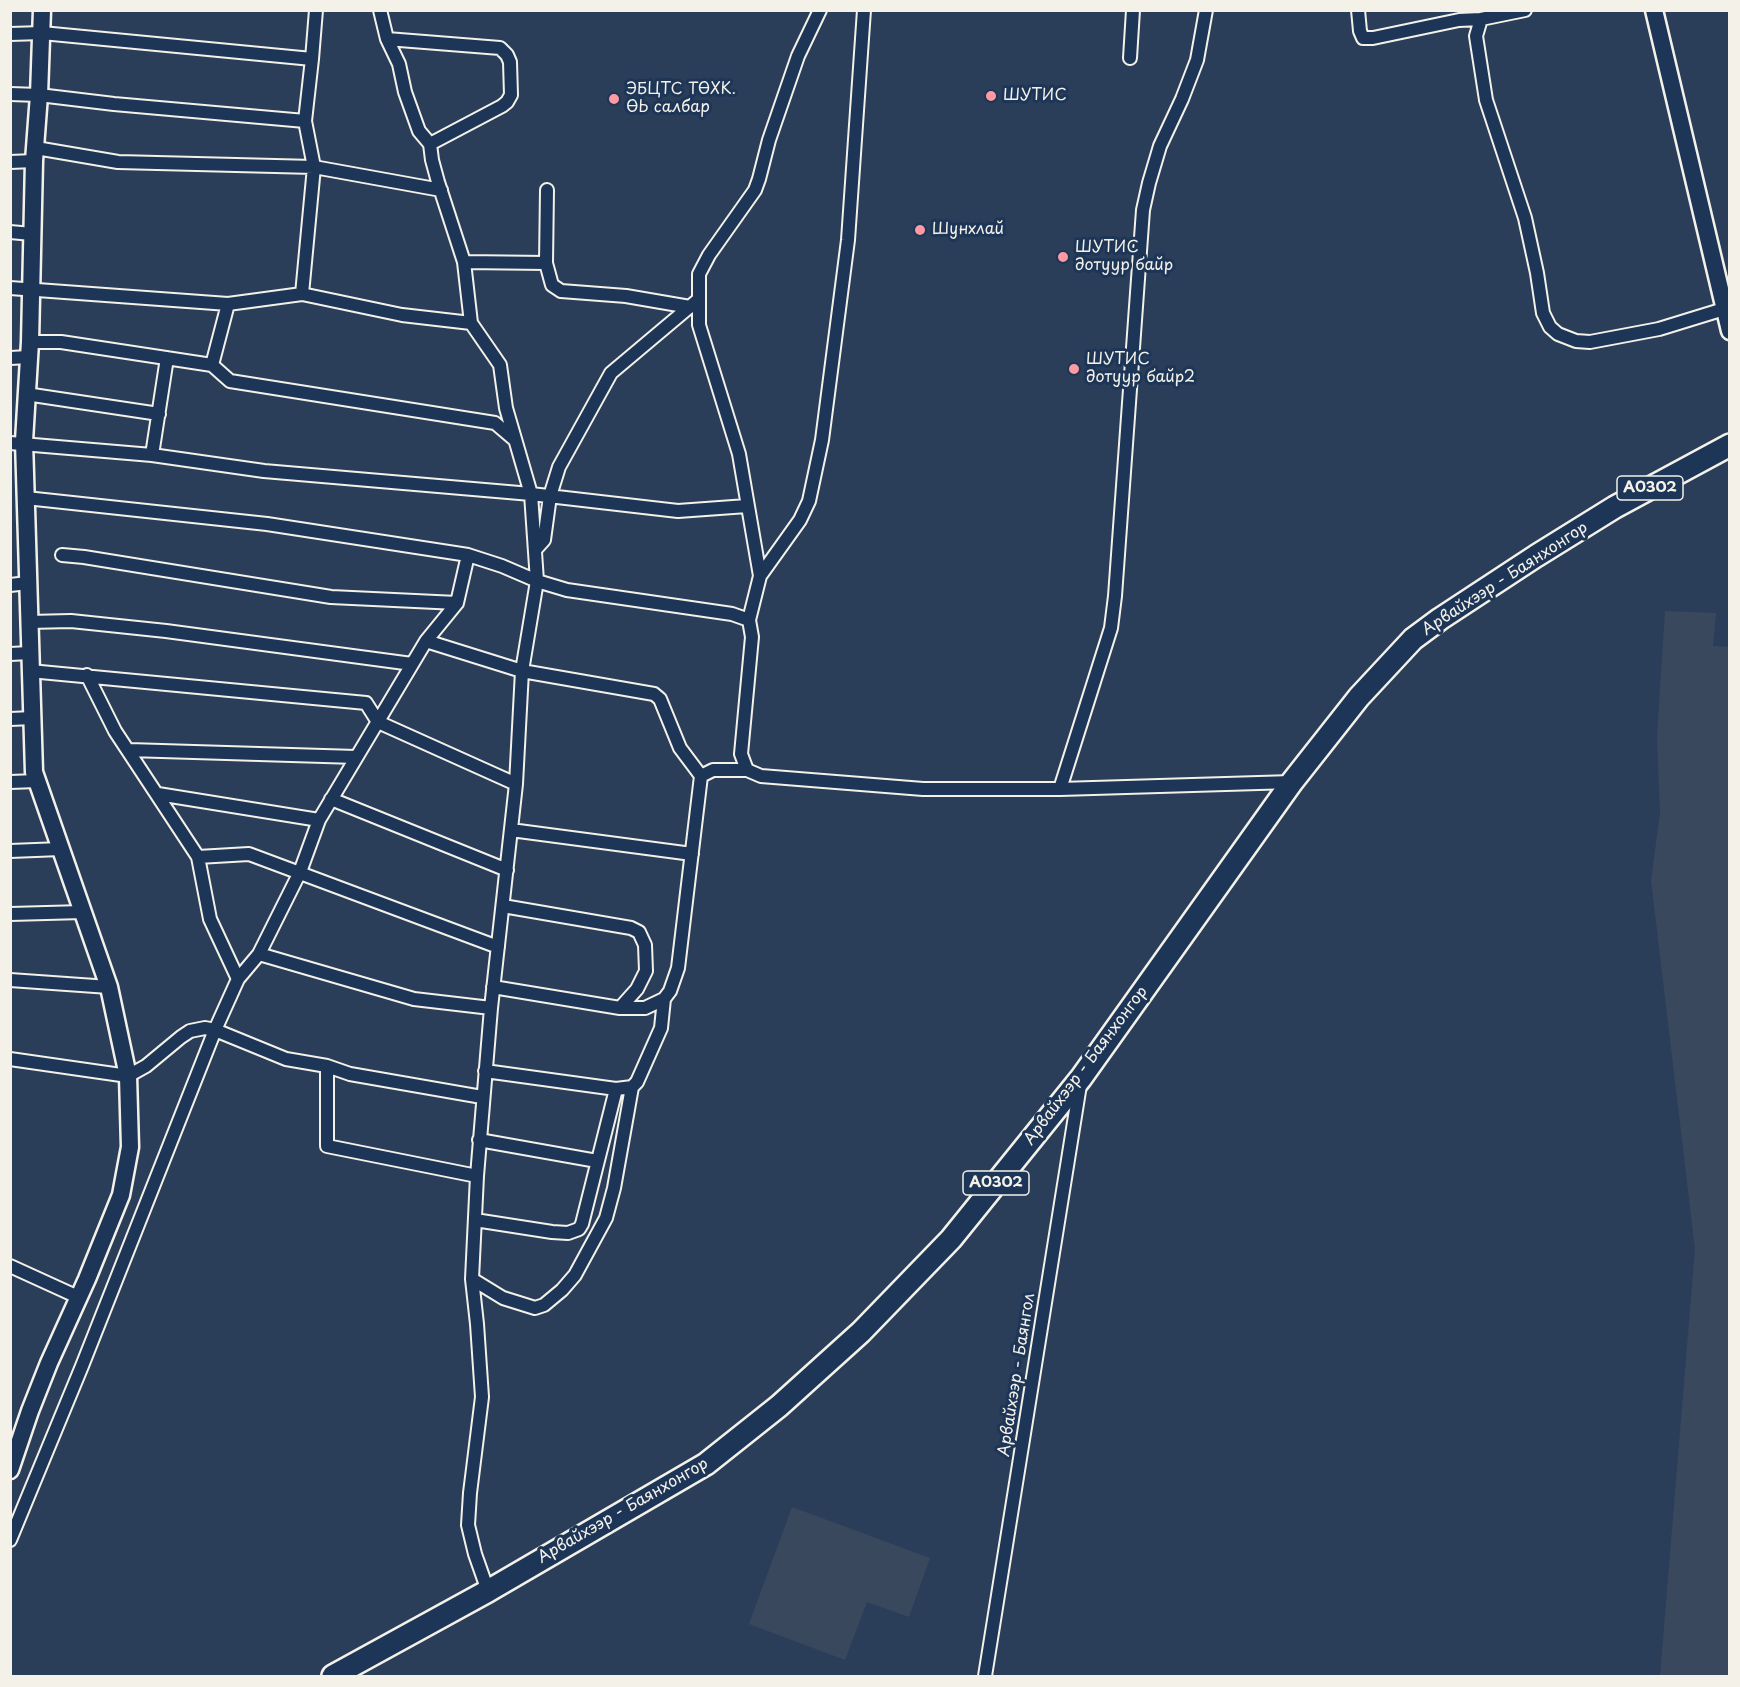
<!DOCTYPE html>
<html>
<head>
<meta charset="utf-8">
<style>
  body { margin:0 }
  #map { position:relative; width:1740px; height:1687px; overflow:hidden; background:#2a3e5a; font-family:"Playpen Sans",sans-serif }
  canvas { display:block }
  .frame { position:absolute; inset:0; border:12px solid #f4f1e8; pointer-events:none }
</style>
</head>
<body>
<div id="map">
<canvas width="1740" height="1687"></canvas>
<div class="frame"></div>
</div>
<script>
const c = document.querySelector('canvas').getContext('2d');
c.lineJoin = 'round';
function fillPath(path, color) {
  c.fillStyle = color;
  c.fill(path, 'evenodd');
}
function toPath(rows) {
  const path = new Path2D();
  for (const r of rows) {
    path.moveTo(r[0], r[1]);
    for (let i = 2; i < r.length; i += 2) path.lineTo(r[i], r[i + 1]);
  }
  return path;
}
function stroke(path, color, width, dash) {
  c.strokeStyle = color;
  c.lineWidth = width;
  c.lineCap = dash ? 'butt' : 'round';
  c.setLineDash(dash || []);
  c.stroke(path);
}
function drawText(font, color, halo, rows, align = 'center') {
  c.font = font + ' "Playpen Sans",sans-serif';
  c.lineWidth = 6;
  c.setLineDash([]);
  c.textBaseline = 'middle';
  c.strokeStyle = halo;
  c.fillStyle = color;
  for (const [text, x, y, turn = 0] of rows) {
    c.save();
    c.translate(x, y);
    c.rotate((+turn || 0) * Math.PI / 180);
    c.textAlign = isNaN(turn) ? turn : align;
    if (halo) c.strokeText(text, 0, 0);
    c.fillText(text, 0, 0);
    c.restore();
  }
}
const built = toPath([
  [1665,611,1716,613,1713,646,1729,647,1729,1676,1660,1676,1695,1249,1651,880,1660,814,1657,736],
  [792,1507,930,1558,909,1617,867,1602,845,1660,749,1624]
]);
const street = toPath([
  [380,10,387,39],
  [1358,10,1360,31,1363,38,1373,38,1459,20,1481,19],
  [1525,10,1481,19,1476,36,1486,100,1525,218,1537,273,1543,313,1550,327,1558,334,1576,341,1590,342,1659,329,1724,309],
  [10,34,42,33,312,59,316,10],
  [1130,58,1133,10],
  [10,94,39,95,114,104,305,121],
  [430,144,502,106,507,102,511,95,510,62,507,55,500,48,387,39,399,64,405,92,419,131,430,144,432,160,438,182,464,262,471,323,500,365,506,408,531,494,537,581,522,671,516,784,491,1008,477,1176,472,1279,477,1324,482,1397,470,1493,468,1525,475,1554,488,1591],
  [36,148,118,162,314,167,441,190],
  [10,162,34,161],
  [547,190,546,263,552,285,561,291,626,296,690,307],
  [10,232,32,234],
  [464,262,546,263],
  [10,288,228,304,302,294,402,315,471,323],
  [302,294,314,167,305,121,312,59],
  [30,342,61,342,212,365,230,381,495,423,515,440],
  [10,358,29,357],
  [212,365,228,304],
  [26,394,159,414],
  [10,443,152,455,264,471,531,494,678,511,747,506],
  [152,455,167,358],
  [26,498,267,524,468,555,502,566,537,581,567,590,732,614,749,620,752,637,741,754,747,770,761,776,923,789,1060,789,1292,782],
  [535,550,544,540,550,496,559,467,611,373,699,299],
  [62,555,84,557,331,597,457,603],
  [760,576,739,454,699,325,699,274,709,255,755,190,759,179,769,140,798,56,820,10],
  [10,585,28,583],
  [749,620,760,576,800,520,809,501,822,440,848,240,864,10],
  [29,622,71,621,166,631,412,664],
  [426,641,522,671,654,694,660,699,680,748,701,776],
  [10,654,30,653],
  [30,671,366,703,378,722,516,784],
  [87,675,115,731,198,857,210,919,238,979],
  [10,719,33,718],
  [129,750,356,757],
  [10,782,37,781],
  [1060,789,1111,628,1115,596,1143,210,1149,183,1160,146,1182,99,1197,60,1206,10],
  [158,794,319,820],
  [331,799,507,870],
  [511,830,692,854],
  [10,851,61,849],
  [198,857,249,854,498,947],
  [503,906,631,928,639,932,645,945,646,971,637,989,620,1008],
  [10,914,83,912],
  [259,954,414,999,491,1008],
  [10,980,109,987],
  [493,987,620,1008,645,1008,664,999,670,991,678,968,701,776,713,770,747,770],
  [10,1059,128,1076,146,1066,181,1037,190,1031,205,1028,215,1030,286,1059,327,1066,350,1074,482,1097],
  [327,1066,327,1146,477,1176],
  [485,1071,616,1089,632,1087,637,1082,661,1028,664,999],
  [479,1140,597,1161],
  [475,1220,552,1232,568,1233,579,1229,582,1224,616,1089],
  [10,1266,78,1297],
  [472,1279,503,1298,535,1308,544,1305,562,1290,575,1275,606,1218,614,1188,632,1087],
  [10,1540,82,1366,215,1030,238,979,259,954,300,872,319,820,426,641,457,603,468,555],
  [985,1676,1080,1085]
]);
const secondary = toPath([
  [1654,10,1730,331],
  [10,1470,30,1411,49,1363,87,1279,121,1195,130,1147,128,1076,109,987,34,772,24,441,30,342,34,161,39,95,42,10]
]);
const highway = toPath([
  [333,1676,488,1591,706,1464,779,1406,861,1332,951,1239,1081,1078,1292,782,1359,697,1413,639,1440,619,1536,556,1615,507,1730,445]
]);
const markers = [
  [991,96,6,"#ff9aa2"],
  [614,99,6,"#ff9aa2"],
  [920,230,6,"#ff9aa2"],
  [1063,257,6,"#ff9aa2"],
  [1074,369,6,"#ff9aa2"]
];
const shields = [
  [1650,488,66],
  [996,1183,66]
];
const shieldNames = [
  ["A0302",1650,488],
  ["A0302",996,1183]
];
const poiNames = [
  ["ЭБЦТС ТӨХК.",626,90],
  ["ӨЬ салбар",626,108],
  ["ШУТИС",1003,96],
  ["Шунхлай",932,230],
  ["ШУТИС",1075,248],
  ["дотуур байр",1075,266],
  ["ШУТИС",1086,360],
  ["дотуур байр2",1086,378]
];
const streetNames = [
  ["Арвайхээр - Баянхонгор",1505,579,-33],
  ["Арвайхээр - Баянхонгор",1086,1066,-53],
  ["Арвайхээр - Баянгол",1017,1375,-81],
  ["Арвайхээр - Баянхонгор",623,1511,-30]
];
fillPath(built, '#3a485e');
stroke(street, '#f4f1e8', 16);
stroke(secondary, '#f4f1e8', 21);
stroke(highway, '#f4f1e8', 26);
stroke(street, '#1d3557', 12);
stroke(secondary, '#1d3557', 16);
stroke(highway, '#1d3557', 21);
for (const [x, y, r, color] of markers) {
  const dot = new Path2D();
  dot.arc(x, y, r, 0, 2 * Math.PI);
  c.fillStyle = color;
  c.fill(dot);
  stroke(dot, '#1d3557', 2);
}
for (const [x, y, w] of shields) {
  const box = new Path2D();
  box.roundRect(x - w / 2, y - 12, w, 24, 4.5);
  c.fillStyle = '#1d3557';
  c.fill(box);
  stroke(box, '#f4f1e8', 1.5);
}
drawText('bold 15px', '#f4f1e8', null, shieldNames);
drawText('16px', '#f4f1e8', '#1d3557', poiNames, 'left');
drawText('16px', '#f4f1e8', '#1d3557', streetNames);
</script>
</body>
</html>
